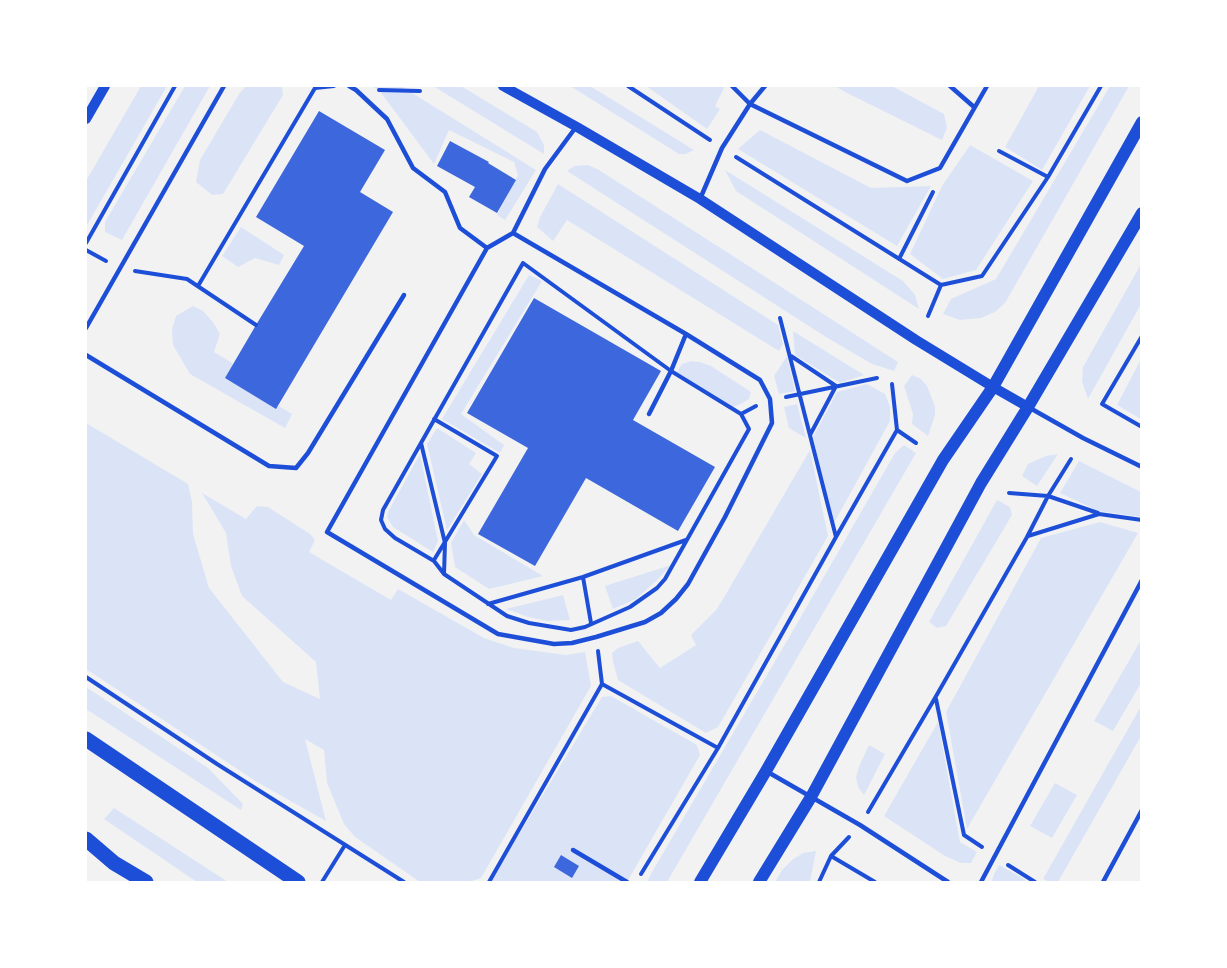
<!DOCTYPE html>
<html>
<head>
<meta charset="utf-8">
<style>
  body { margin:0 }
  #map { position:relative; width:1227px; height:968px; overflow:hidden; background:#f2f2f2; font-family:"Source Sans 3",sans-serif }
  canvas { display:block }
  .frame { position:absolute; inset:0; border:87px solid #fff; pointer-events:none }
</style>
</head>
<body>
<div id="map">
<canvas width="1227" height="968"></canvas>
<div class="frame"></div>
</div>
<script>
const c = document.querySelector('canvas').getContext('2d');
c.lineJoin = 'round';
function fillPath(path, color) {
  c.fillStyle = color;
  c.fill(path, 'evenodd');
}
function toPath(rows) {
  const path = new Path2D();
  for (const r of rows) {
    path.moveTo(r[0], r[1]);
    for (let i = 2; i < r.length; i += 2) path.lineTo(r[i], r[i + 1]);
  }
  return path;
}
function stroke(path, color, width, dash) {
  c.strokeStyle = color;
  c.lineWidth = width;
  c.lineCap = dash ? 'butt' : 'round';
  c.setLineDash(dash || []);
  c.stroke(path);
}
const green = toPath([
  [141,86,167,86,86,227,86,181],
  [185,86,210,86,122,240,105,232,105,222],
  [246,86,282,86,283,95,223,194,212,195,196,182,200,160,239,94],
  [371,86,401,86,536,170,505,220,497,215,518,175,514,162,449,130,434,164,379,90],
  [433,86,461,86,537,132,544,145,544,154],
  [570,86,590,86,694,150,686,154,679,154],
  [646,86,725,86,715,106,720,109,707,129],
  [835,86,892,86,944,114,947,128,942,140,845,92],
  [1039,86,1090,86,1042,170,1005,147],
  [1110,86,1129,86,1005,303,995,312,981,318,960,320,943,314,951,299,996,279],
  [760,130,871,188,931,186,897,246,738,149],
  [970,145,1033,181,976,270,943,279,910,254,942,186],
  [588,165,599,170,898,362,894,371,872,364,826,337,567,171,574,166],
  [725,170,903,281,915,295,919,309,736,191],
  [558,184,778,325,783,344,779,351,567,220,553,241,537,227,540,217],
  [241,227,284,255,279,265,255,258,238,267,222,256],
  [1141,264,1141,304,1088,399,1082,381,1083,367],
  [529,275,542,281,461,414,504,445,500,453,442,419],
  [193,306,203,311,213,322,220,334,214,352,237,366,231,377,292,414,285,428,190,374,173,345,172,329,176,316],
  [793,331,864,375,840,383,795,355],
  [787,356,795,391,779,394,774,376],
  [1141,359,1142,419,1141,419,1117,405],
  [691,361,700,362,711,366,751,392,749,399,741,404,733,407,677,372,682,364],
  [912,375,921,379,927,386,935,406,935,415,928,436,912,424,913,414,904,386],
  [867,384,885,394,890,407,890,421,833,525,813,437,837,392],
  [797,404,806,438,789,428,784,407],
  [86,423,188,484,192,502,193,534,209,588,283,682,320,699,316,662,242,596,231,566,226,533,202,493,246,519,257,506,268,507,310,534,315,540,309,552,391,600,398,589,484,638,514,648,566,655,585,652,591,686,481,878,469,882,420,882,355,837,344,824,327,783,324,750,305,739,326,821,257,782,86,669],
  [437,428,476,453,469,464,482,474,447,530,427,444],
  [904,445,916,453,667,882,647,882,652,872,795,627,895,453],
  [810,450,828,536,718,727,706,733,618,680,613,662,612,653,618,648,638,641,660,668,696,645,691,635,716,610,723,599],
  [420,454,438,541,433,552,393,527,387,517,389,510],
  [1058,454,1037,486,1022,476,1028,464,1046,456],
  [1079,461,1141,492,1141,517,1098,511,1060,493],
  [997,500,1010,507,1012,515,946,626,937,628,929,622],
  [464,520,474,535,543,576,489,589,455,567,451,543],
  [1100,522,1138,533,967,829,946,712,1041,538],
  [671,565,656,581,636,599,613,609,605,586],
  [563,595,570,620,548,621,528,617,506,609],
  [1141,640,1141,683,1113,731,1094,721],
  [86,687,208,768,243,804,241,810,86,709],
  [611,696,697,745,700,755,627,882,490,882,602,697],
  [1141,706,1141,736,1058,882,1049,882,1043,879],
  [938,722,960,842,977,852,971,863,961,863,945,856,884,816],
  [869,745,885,754,864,795,858,787,856,777,860,764],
  [1055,783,1077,795,1052,838,1030,826],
  [114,808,228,882,197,882,104,819],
  [816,851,810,882,775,882,782,870,792,860,803,853],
  [999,865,1026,880,1024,882,993,882,992,881,994,874]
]);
const building = toPath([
  [319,111,385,150,360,192,393,212,276,409,225,378,256,325,304,246,256,217],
  [450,141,489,162,488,163,516,180,497,213,469,197,475,187,437,166],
  [534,298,661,371,633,420,715,467,678,531,586,478,535,566,478,534,528,448,467,413],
  [561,855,579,866,572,878,554,867]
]);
const path = toPath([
  [628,86,710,140],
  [379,90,420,91],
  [999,151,1048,177],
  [736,157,941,285,982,276,1048,177,1101,86],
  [86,243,175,86],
  [86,250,106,261],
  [899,259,933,192],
  [523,263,671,371,741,414,749,429,665,579,657,588,630,607,585,627,571,630,529,623,507,616,444,574,434,561,395,538,385,529,381,520,383,510,523,263],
  [135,271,187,279,256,325],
  [198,286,315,88,334,86],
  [928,316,941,285],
  [780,318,836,537],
  [1142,336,1102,404,1142,427],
  [791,356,836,386,810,435],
  [786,397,877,378],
  [741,414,756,406],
  [434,419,497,456,434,560],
  [897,430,916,443],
  [421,443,445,543,444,574],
  [1009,493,1048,496,1098,513],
  [1028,536,1099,514,1142,520],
  [583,577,591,623],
  [488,604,583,577,686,540],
  [86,677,217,764,404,882],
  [602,684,718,748],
  [936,699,964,835,982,847],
  [868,812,935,698,1027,537,1048,496,1071,459],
  [831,856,875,882],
  [1008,865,1035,882],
  [641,874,718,748,836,537,897,430,892,384],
  [322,882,345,845],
  [489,882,602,684,598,651],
  [819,882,831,856,849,837]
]);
const service = toPath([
  [349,86,356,90,387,119,413,168,445,192,460,228,487,248,513,233,545,169,576,127],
  [732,86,750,104,907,181,940,168,987,86],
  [950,86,974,107],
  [700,199,722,148,750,104,765,86],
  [487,248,327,532,498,634,554,644,572,643,596,637,645,622,661,613,676,599,688,584,725,517,772,423,770,399,760,380,686,334,513,233],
  [86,328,224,86],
  [86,355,269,466,296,468,308,453,404,295],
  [1030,408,1083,438,1142,467],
  [649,414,671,371,686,334],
  [766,771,860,825,948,882],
  [573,850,627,882],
  [981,882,1142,580],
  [1103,882,1142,810]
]);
const tertiary = toPath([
  [503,86,577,127,700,199,916,340,993,387,1028,407],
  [86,119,105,86]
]);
const secondary = toPath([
  [700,882,766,771,943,460,993,387,1142,122],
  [759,882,811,797,981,483,1028,407,1142,213]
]);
const primary = toPath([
  [86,739,298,882],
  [86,839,114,863,146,882]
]);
fillPath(green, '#dbe4f7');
fillPath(building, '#3d67dc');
stroke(path, '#1d4ed8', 4);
stroke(service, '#1d4ed8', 4.5);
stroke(tertiary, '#1d4ed8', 10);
stroke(secondary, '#1d4ed8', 12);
stroke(primary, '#1d4ed8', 15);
</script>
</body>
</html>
